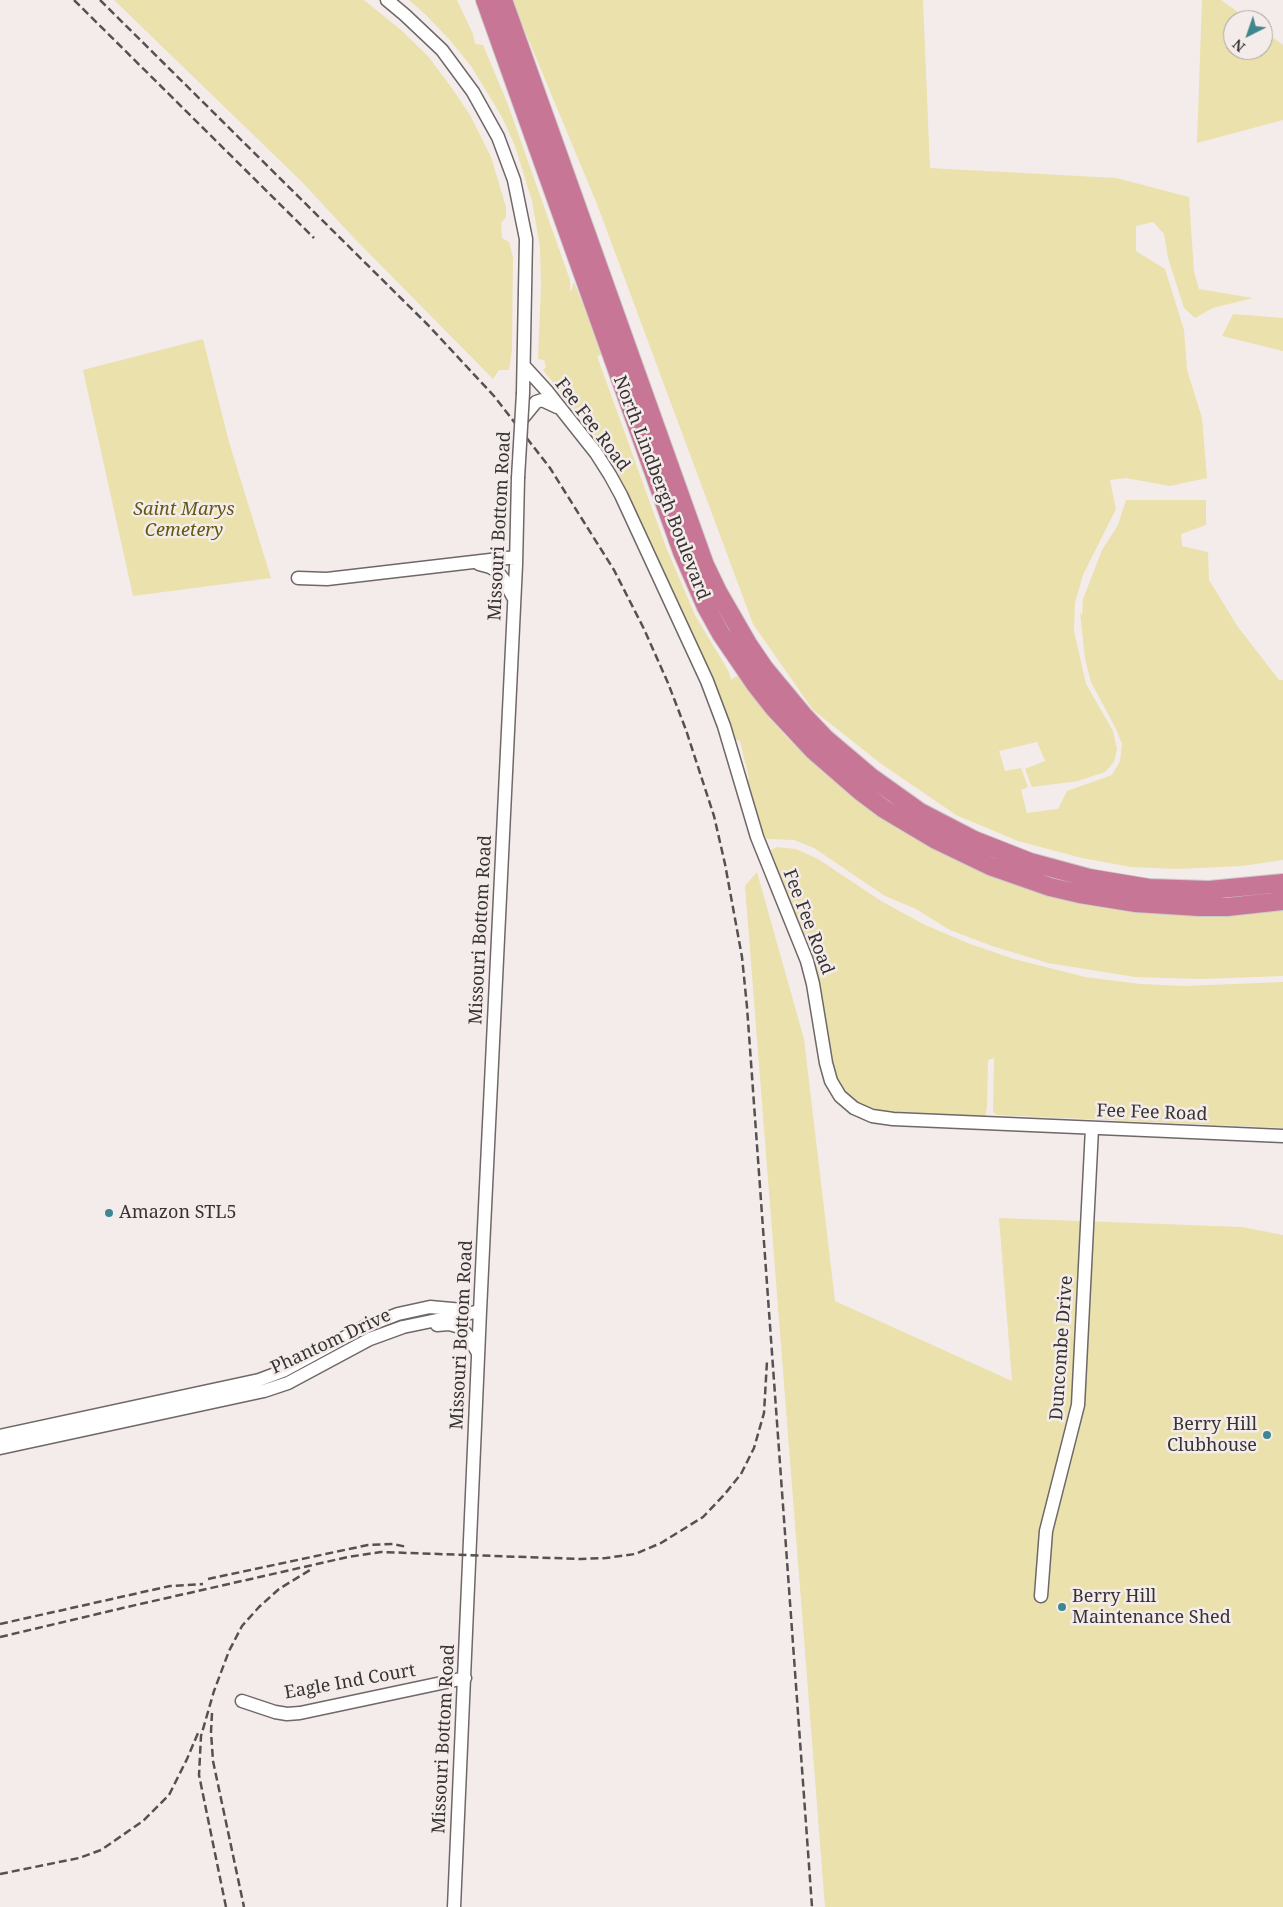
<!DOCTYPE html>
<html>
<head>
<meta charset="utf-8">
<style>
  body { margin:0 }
  #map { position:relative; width:1283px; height:1907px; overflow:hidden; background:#f4eceb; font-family:"Noto Serif",serif }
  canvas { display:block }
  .north { position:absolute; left:1223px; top:10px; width:50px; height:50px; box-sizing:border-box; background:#f4eceb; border:1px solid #a8a2a1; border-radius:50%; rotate:221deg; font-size:14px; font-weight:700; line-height:20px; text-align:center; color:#363332 }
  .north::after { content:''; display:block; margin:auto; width:18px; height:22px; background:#3f868e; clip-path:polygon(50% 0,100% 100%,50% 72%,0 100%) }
</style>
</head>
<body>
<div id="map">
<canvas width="1283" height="1907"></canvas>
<div class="north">N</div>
</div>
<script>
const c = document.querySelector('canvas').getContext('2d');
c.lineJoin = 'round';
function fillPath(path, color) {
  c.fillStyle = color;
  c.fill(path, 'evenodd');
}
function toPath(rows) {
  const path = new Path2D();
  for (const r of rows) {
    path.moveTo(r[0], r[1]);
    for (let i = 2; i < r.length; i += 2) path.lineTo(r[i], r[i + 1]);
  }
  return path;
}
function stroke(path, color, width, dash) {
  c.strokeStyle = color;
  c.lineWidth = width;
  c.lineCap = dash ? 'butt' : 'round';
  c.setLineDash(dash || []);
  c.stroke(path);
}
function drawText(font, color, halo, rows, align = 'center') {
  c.font = font + ' "Noto Serif",serif';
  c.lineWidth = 5;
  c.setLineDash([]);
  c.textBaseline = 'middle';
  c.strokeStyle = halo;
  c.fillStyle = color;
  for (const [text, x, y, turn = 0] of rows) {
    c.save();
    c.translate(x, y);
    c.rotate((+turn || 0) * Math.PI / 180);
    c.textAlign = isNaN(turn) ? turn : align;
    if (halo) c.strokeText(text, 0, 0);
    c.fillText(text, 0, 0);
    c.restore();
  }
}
const green = toPath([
  [114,0,364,0,401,30,428,56,451,87,470,115,491,157,506,207,506,217,501,223,502,238,509,242,513,257,512,350,509,370,499,370,493,379,353,237,302,182],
  [409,0,457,0,473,34,475,44,483,45,507,102,570,280,570,291,571,291,574,282,594,333,601,355,597,356,666,547,695,615,729,672,731,680,737,676,784,734,824,773,875,813,943,854,1000,880,1071,901,1150,914,1216,916,1283,910,1283,976,1201,979,1135,977,1048,963,992,946,950,930,916,909,885,896,814,848,794,840,767,839,760,832,745,785,749,778,740,741,733,739,694,635,616,469,607,451,543,370,546,367,544,360,538,359,541,286,540,247,532,201,515,146,502,117,471,66,449,39,425,14],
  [512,0,923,0,930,168,1116,178,1189,197,1194,272,1199,289,1253,298,1213,308,1195,318,1184,308,1168,258,1164,234,1153,222,1136,226,1136,251,1165,269,1184,330,1187,370,1202,418,1207,478,1170,486,1126,478,1110,480,1116,509,1083,575,1075,603,1074,631,1086,684,1113,731,1117,749,1114,762,1105,772,1078,781,1032,787,1025,769,1045,761,1037,742,999,751,1005,771,1021,768,1028,787,1021,790,1027,813,1058,809,1067,791,1112,775,1120,761,1122,744,1116,729,1091,682,1085,659,1080,612,1082,616,1083,599,1102,550,1118,525,1126,500,1206,500,1206,525,1181,534,1182,546,1208,552,1209,580,1238,627,1279,680,1283,680,1283,860,1242,866,1177,869,1131,867,1082,858,1018,841,956,815,880,763,813,710,753,624,597,204],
  [1202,0,1221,0,1249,20,1233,20,1233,50,1263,50,1263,30,1283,45,1283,120,1197,143],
  [1233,314,1283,318,1283,351,1222,336],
  [203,339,229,442,271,578,133,596,83,370],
  [777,847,796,849,818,859,881,901,925,925,970,944,1014,959,1085,977,1141,984,1185,986,1283,982,1283,1128,996,1115,993,1111,994,1058,988,1060,987,1108,985,1117,878,1112,863,1107,850,1098,842,1089,835,1071,816,969,808,945,769,851],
  [757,872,804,1039,835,1301,1012,1381,999,1218,1242,1227,1283,1235,1283,1907,825,1907,745,886]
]);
const minor = toPath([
  [387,0,405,15,442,50,473,92,498,137,514,180,526,239,523,393],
  [525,367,546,390,596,453,610,475,621,495,707,681,724,726,757,837,807,961,813,984,826,1063,831,1081,840,1096,854,1108,872,1116,893,1119,1283,1136],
  [522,419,536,402,542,400,557,407],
  [479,564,490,567,497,571,504,580,513,597],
  [298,578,327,579,516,557],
  [437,1325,449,1324,460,1327,468,1336,478,1353],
  [0,1436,259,1380,283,1371,364,1327,398,1314,430,1307,463,1310],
  [0,1448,264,1391,288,1383,370,1339,403,1327,480,1311],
  [1041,1596,1046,1531,1078,1405,1092,1128],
  [242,1701,275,1712,287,1714,300,1713,465,1678],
  [454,1907,480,1311,516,565,518,478]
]);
const highway = toPath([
  [485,0,682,552,706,607,721,634,755,684,773,707,814,751,860,791,884,809,936,840,990,866,1050,887,1080,894,1136,903,1199,907,1227,907,1283,901],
  [503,0,705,565,718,592,748,644,765,669,804,716,825,738,871,777,920,812,974,840,1030,862,1089,878,1149,888,1209,890,1283,883]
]);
const rail = toPath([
  [74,0,314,238],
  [100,0,428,325,494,396,550,468,614,570,644,629,668,683,686,730,714,816,725,864,742,957,747,1007,812,1907],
  [208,1579,368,1545,393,1544,407,1547],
  [0,1624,170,1586,203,1584],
  [0,1637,127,1607,348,1557,381,1552,581,1559,606,1558,635,1554,661,1543,703,1517,724,1495,741,1474,754,1448,764,1413,767,1361],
  [212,1713,211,1732,213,1761,244,1907],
  [0,1874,79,1858,101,1850,143,1821,169,1795,187,1759,198,1733],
  [226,1907,199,1775,201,1736,214,1691,229,1651,242,1626,259,1607,279,1589,310,1570]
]);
const minorBridge = toPath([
  [518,478,523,393]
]);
const markers = [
  [109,1213,5,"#3f868e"],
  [1267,1435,5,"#3f868e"],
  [1062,1607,5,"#3f868e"]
];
const streetNames = [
  ["Fee Fee Road",592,425,53],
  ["North Lindbergh Boulevard",661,488,69],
  ["Missouri Bottom Road",500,526,-87],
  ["Fee Fee Road",808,922,69],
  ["Missouri Bottom Road",481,930,-87],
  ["Fee Fee Road",1152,1113,2],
  ["Missouri Bottom Road",462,1335,-87],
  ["Phantom Drive",331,1342,-25],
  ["Duncombe Drive",1062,1348,-86],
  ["Eagle Ind Court",350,1682,-10],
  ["Missouri Bottom Road",444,1739,-87]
];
const parkNames = [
  ["Saint Marys",184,510],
  ["Cemetery",184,531]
];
const poiNames = [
  ["Amazon STL5",119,1213],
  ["Berry Hill",1257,1425,"right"],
  ["Clubhouse",1257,1446,"right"],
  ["Berry Hill",1072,1597],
  ["Maintenance Shed",1072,1618]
];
fillPath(green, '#eae1ad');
stroke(minor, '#6e6867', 15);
stroke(highway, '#cbcaca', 20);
stroke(minor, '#fff', 12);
stroke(highway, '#c77695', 18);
stroke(rail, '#555150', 2.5, [8, 4]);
stroke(minorBridge, '#6e6867', 15, []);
stroke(minorBridge, '#fff', 12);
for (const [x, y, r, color] of markers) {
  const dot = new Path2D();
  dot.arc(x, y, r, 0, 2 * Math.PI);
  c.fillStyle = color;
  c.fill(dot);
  stroke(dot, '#f4eceb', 2);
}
drawText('18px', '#363332', '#f4eceb', streetNames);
drawText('italic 18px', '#635811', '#f4eceb', parkNames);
drawText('18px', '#363332', '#f4eceb', poiNames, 'left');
</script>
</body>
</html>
